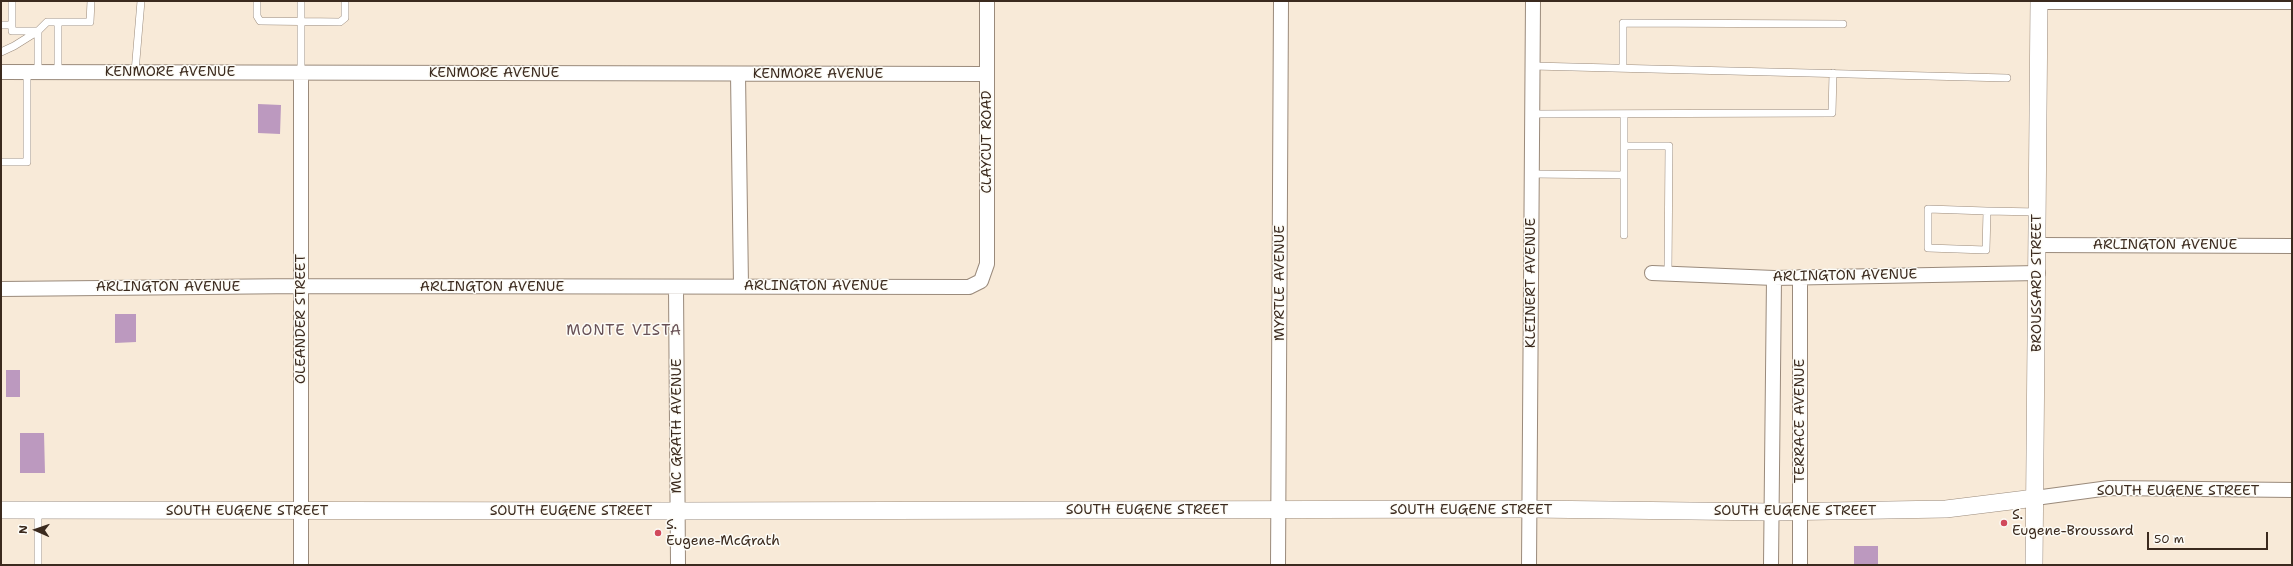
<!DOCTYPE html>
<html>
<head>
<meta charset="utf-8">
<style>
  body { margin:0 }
  #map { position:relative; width:2293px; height:566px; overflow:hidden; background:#f8ead8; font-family:"Shantell Sans",sans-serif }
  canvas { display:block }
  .frame { position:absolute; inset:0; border:2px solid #3b2a1e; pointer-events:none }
  .north { position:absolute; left:16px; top:510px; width:40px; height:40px; -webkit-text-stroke:3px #fdfcf7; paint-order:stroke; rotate:272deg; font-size:11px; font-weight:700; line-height:16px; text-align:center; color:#3b2a1e }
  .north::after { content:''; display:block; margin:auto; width:14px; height:18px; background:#3b2a1e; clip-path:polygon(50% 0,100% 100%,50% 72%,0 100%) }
  .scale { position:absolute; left:2147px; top:532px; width:121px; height:18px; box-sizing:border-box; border:2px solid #3b2a1e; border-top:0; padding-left:5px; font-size:12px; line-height:14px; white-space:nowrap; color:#3b2a1e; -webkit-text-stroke:3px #fdfcf7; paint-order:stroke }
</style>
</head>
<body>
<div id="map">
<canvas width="2293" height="566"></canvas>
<div class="frame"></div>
<div class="north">N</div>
<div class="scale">50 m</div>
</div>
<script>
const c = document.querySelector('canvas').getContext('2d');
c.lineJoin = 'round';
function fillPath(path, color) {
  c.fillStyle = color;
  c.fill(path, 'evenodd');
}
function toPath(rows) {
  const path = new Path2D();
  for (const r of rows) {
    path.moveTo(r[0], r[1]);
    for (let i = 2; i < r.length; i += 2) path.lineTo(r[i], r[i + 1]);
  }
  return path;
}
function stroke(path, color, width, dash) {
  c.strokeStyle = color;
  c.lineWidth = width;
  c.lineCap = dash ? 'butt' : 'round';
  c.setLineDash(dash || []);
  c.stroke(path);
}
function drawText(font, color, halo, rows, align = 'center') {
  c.font = font + ' "Shantell Sans",sans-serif';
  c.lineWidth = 3;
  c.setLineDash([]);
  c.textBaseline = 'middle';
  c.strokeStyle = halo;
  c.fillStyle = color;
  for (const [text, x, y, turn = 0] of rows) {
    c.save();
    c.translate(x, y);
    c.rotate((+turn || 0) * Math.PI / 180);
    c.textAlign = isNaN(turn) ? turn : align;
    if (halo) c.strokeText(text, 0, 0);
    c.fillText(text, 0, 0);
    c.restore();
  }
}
const building = toPath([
  [258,104,281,105,280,134,258,133],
  [115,314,136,314,136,342,115,343],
  [6,370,20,370,20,397,6,397],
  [20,433,44,433,45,473,20,473],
  [1854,546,1878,546,1878,565,1854,565]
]);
const service = toPath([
  [12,1,12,31,38,31],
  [257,1,257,16,260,21,340,22,345,18,345,1],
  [301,1,301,73],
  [1,25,12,25],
  [1,52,14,46,38,31,47,22,90,22,91,1],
  [1533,66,2007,78],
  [1623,67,1623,23,1843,24],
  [38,72,38,31],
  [58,72,58,22],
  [135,72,141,1],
  [1533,114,1832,113,1833,73],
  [1624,114,1624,146],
  [1,162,27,162,27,72],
  [1532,174,1624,175],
  [1987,211,1986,250,1928,248,1928,209,1987,211,2038,212],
  [1624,235,1624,146,1669,146,1668,273],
  [38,565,38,510]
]);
const minor = toPath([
  [2039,2,2292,2],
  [1,72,986,74],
  [738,74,741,286],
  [2038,245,2292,246],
  [1652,273,1774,278,2038,273],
  [1800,277,1800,565],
  [676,287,678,565],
  [1,289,301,286,969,287,981,281,987,264,987,1],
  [2035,498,2109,488,2292,490],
  [301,565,301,73],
  [1278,565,1281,1],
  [1529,565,1533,1],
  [1771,565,1774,278]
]);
const tertiary = toPath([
  [1,510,678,511,1530,509,1772,512,1946,509,2035,498],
  [2034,565,2039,1]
]);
const markers = [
  [2004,523,4,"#d1495b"],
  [658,533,4,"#d1495b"]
];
const streetNames = [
  ["KENMORE AVENUE",170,72],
  ["KENMORE AVENUE",494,73],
  ["KENMORE AVENUE",818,74],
  ["CLAYCUT ROAD",987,142,-90],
  ["ARLINGTON AVENUE",2165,245],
  ["ARLINGTON AVENUE",1845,276,-1],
  ["MYRTLE AVENUE",1280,283,-90],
  ["KLEINERT AVENUE",1531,283,-90],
  ["BROUSSARD STREET",2037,283,-90],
  ["ARLINGTON AVENUE",816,286],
  ["ARLINGTON AVENUE",168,287],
  ["ARLINGTON AVENUE",492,287],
  ["OLEANDER STREET",301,319,-90],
  ["TERRACE AVENUE",1800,421,-90],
  ["MC GRATH AVENUE",677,426,-90],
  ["SOUTH EUGENE STREET",2178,491],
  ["SOUTH EUGENE STREET",1147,510],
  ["SOUTH EUGENE STREET",1471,510],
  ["SOUTH EUGENE STREET",247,511],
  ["SOUTH EUGENE STREET",571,511],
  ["SOUTH EUGENE STREET",1795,511]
];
const poiNames = [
  ["S.",2012,515],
  ["Eugene-Broussard",2012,531],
  ["S.",666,525],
  ["Eugene-McGrath",666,541]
];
const neighbourhoodNames = [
  ["MONTE VISTA",624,331]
];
fillPath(building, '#bc99bf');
stroke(service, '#9a8a7b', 8);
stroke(minor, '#9a8a7b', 16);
stroke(tertiary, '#9a8a7b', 18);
stroke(service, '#fff', 7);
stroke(minor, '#fff', 14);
stroke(tertiary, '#fff', 17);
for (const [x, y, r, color] of markers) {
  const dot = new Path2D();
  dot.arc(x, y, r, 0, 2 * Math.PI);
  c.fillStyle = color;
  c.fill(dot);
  stroke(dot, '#fdfcf7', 1.5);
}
drawText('14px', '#3b2a1e', '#fdfcf7', streetNames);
drawText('14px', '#3b2a1e', '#fdfcf7', poiNames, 'left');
c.letterSpacing = '1px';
drawText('15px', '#685156', '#fdfcf7', neighbourhoodNames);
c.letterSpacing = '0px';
</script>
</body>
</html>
